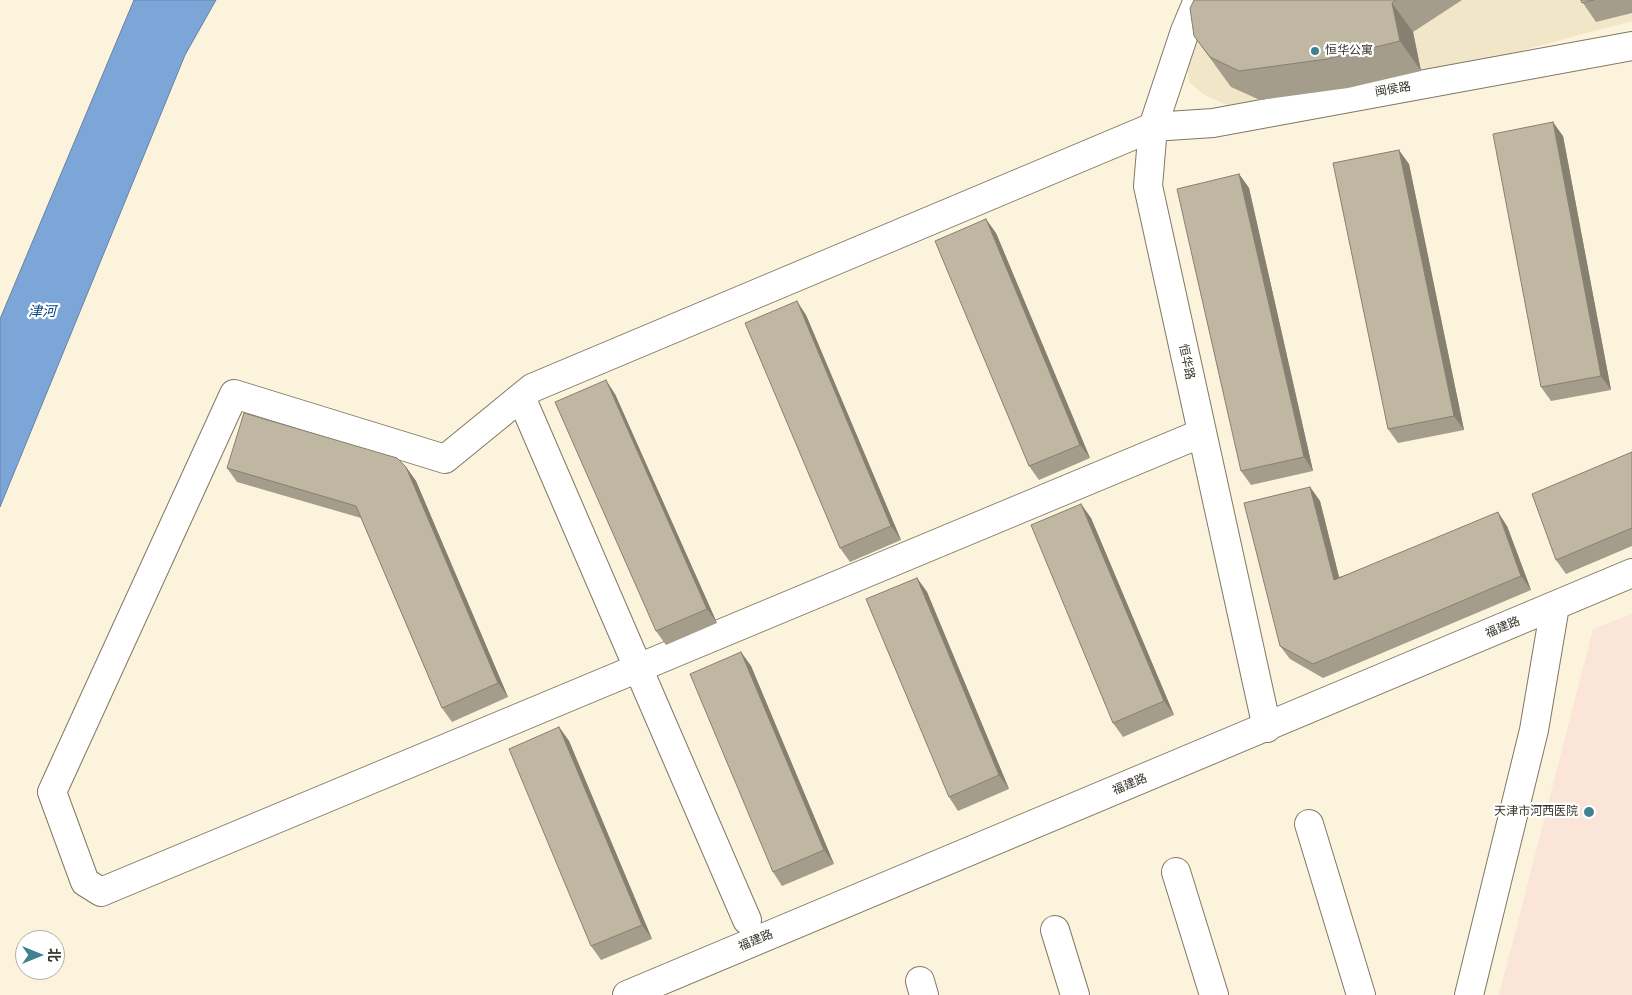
<!DOCTYPE html>
<html>
<head>
<meta charset="utf-8">
<style>
  body { margin:0 }
  #map { position:relative; width:1632px; height:995px; overflow:hidden; background:#fcf3dd; font-family:Roboto,"Noto Sans SC",sans-serif }
  canvas { display:block }
  .north { position:absolute; left:15px; top:930px; width:50px; height:50px; box-sizing:border-box; background:#fff; border:1px solid #afaeab; border-radius:50%; rotate:90deg; font-size:14px; font-weight:700; line-height:20px; text-align:center; color:#38352c }
  .north::after { content:''; display:block; margin:auto; width:18px; height:22px; background:#3e8191; clip-path:polygon(50% 0,100% 100%,50% 72%,0 100%) }
</style>
</head>
<body>
<div id="map">
<canvas width="1632" height="995"></canvas>
<div class="north">北</div>
</div>
<script>
const c = document.querySelector('canvas').getContext('2d');
c.lineJoin = 'round';
function fillPath(path, color) {
  c.fillStyle = color;
  c.fill(path, 'evenodd');
}
function toPath(rows) {
  const path = new Path2D();
  for (const r of rows) {
    path.moveTo(r[0], r[1]);
    for (let i = 2; i < r.length; i += 2) path.lineTo(r[i], r[i + 1]);
  }
  return path;
}
function stroke(path, color, width, dash) {
  c.strokeStyle = color;
  c.lineWidth = width;
  c.lineCap = dash ? 'butt' : 'round';
  c.setLineDash(dash || []);
  c.stroke(path);
}
function drawText(font, color, halo, rows, align = 'center') {
  c.font = font + ' Roboto,"Noto Sans SC",sans-serif';
  c.lineWidth = 4.5;
  c.setLineDash([]);
  c.textBaseline = 'middle';
  c.strokeStyle = halo;
  c.fillStyle = color;
  for (const [text, x, y, turn = 0] of rows) {
    c.save();
    c.translate(x, y);
    c.rotate((+turn || 0) * Math.PI / 180);
    c.textAlign = isNaN(turn) ? turn : align;
    if (halo) c.strokeText(text, 0, 0);
    c.fillText(text, 0, 0);
    c.restore();
  }
}
const built = toPath([
  [1214,0,1632,0,1632,21,1426,76,1231,107,1203,94,1189,82,1187,59]
]);
const medical = toPath([
  [1632,614,1632,995,1499,995,1593,629]
]);
const water = toPath([
  [134,0,216,0,185,55,0,507,0,319,134,0]
]);
const minor = toPath([
  [1198,0,1185,31,1153,127,1148,186,1267,728],
  [521,397,747,920],
  [1202,433,101,892,85,882,52,792,234,394,445,459,532,388,1153,127,1213,123,1632,46],
  [1309,824,1361,995],
  [1176,872,1214,995],
  [1055,930,1075,995],
  [920,981,924,995],
  [627,995,1632,573],
  [1469,995,1534,730,1555,606]
]);
const wall = toPath([
  [1194,0,1462,0,1413,32,1421,71,1348,88,1260,100,1231,87,1194,36],
  [1581,0,1632,0,1632,13,1596,22],
  [1563,136,1611,390,1551,401,1541,387],
  [1409,164,1464,430,1398,443,1388,429],
  [1239,174,1249,188,1313,471,1251,485,1241,471],
  [996,233,1090,458,1039,480,1029,466],
  [806,315,901,540,850,562,840,548],
  [615,394,717,623,666,645,656,631],
  [1632,452,1632,546,1566,574,1556,560],
  [406,467,416,481,508,697,452,722,442,708,361,518,237,482,227,468],
  [1310,487,1320,501,1339,577,1507,526,1531,590,1323,678,1290,659,1280,646],
  [1081,504,1091,518,1174,715,1123,737,1113,723],
  [917,578,927,592,1009,789,958,811,949,797],
  [741,652,751,666,834,864,782,886,773,872],
  [559,727,569,741,652,939,601,960,591,946]
]);
const shadedWall = toPath([
  [1392,3,1413,32,1421,71,1400,41],
  [1553,122,1563,136,1611,390,1601,376],
  [1399,150,1409,164,1464,430,1454,416],
  [1239,174,1249,188,1313,471,1304,457],
  [986,219,996,233,1090,458,1080,445],
  [797,301,806,315,901,540,891,526],
  [606,380,615,394,717,623,707,609],
  [406,467,416,481,508,697,498,683],
  [1310,487,1320,501,1343,593,1334,580],
  [1081,504,1091,518,1174,715,1164,701],
  [1498,512,1507,526,1531,590,1521,576],
  [917,578,927,592,1009,789,999,775],
  [741,652,751,666,834,864,824,850],
  [559,727,569,741,652,939,642,925]
]);
const building = toPath([
  [1194,0,1396,0,1392,3,1400,41,1327,59,1239,71,1210,57,1194,36,1190,8,1194,0],
  [1581,0,1594,0,1582,3,1581,0],
  [1553,122,1601,376,1541,387,1493,134,1553,122],
  [1399,150,1454,416,1388,429,1333,163,1399,150],
  [1239,174,1304,457,1241,471,1177,189,1239,174],
  [986,219,1080,445,1029,466,935,241,986,219],
  [797,301,891,526,840,548,745,323,797,301],
  [606,380,707,609,656,631,555,402,606,380],
  [244,413,397,458,406,467,498,683,442,708,356,506,227,468,244,413],
  [1632,452,1632,528,1556,560,1532,494,1632,452],
  [1310,487,1334,580,1498,512,1521,576,1313,664,1280,646,1244,503,1310,487],
  [1081,504,1164,701,1113,723,1031,525,1081,504],
  [917,578,999,775,949,797,866,599,917,578],
  [741,652,824,850,773,872,690,674,741,652],
  [559,727,642,925,591,946,509,749,559,727]
]);
const markers = [
  [1315,51,5,"#3e8191"],
  [1589,812,6,"#3e8191"]
];
const poiNames = [
  ["恒华公寓",1325,51],
  ["天津市河西医院",1578,812,"right"]
];
const streetNames = [
  ["闽侯路",1393,90,-10],
  ["恒华路",1186,362,78],
  ["福建路",1503,628,-23],
  ["福建路",1130,785,-23],
  ["福建路",756,941,-23]
];
const waterNames = [
  ["津河",42,312]
];
fillPath(built, '#f2e6c8');
fillPath(medical, '#fbe5d8');
fillPath(water, '#7ca5d8');
stroke(water, '#6883a4', 1);
stroke(minor, '#807864', 30);
stroke(minor, '#fff', 28);
fillPath(wall, '#a49d8b');
fillPath(shadedWall, '#868071');
fillPath(building, '#bfb7a2');
stroke(building, '#868071', 1);
for (const [x, y, r, color] of markers) {
  const dot = new Path2D();
  dot.arc(x, y, r, 0, 2 * Math.PI);
  c.fillStyle = color;
  c.fill(dot);
  stroke(dot, '#fff', 2);
}
drawText('12px', '#38352c', '#fff', poiNames, 'left');
drawText('12px', '#38352c', '#fff', streetNames);
drawText('italic 14px', '#054480', '#fff', waterNames);
</script>
</body>
</html>
